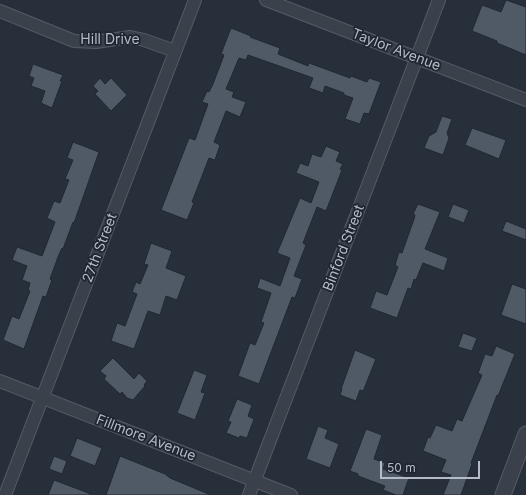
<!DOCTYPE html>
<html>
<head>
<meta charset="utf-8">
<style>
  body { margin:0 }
  #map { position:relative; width:526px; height:495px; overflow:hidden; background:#272f3b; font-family:Inter,sans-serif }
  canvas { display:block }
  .scale { position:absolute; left:380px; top:461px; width:100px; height:18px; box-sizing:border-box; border:2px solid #b6bcc7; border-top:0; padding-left:5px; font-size:12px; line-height:14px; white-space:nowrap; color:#b6bcc7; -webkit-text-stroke:3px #1f2630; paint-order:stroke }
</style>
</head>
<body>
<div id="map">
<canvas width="526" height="495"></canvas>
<div class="scale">50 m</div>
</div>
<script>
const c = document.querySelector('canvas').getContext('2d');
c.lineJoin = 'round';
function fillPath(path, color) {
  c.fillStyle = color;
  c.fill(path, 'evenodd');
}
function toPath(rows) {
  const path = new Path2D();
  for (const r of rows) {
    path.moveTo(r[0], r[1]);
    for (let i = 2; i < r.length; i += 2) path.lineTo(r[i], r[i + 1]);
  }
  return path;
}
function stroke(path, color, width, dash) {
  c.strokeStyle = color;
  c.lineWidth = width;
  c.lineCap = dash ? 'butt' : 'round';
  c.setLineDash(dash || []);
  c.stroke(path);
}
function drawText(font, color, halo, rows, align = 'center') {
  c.font = font + ' Inter,sans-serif';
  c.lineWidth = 3.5;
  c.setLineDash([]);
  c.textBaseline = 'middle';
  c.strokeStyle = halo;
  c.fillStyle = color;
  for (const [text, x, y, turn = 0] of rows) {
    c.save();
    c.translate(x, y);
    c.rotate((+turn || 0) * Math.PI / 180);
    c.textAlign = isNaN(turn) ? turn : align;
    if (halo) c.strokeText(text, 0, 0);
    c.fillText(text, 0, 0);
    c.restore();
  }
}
const building = toPath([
  [506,0,526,7,526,55,497,43,497,41,472,31,482,5,501,12,506,0],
  [231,28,251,36,250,37,280,48,278,54,308,66,309,63,350,78,351,76,367,82,369,78,381,82,369,114,364,113,360,124,345,119,353,98,344,95,344,93,325,86,323,93,309,88,313,78,248,55,246,60,239,58,226,89,234,92,232,97,246,102,240,117,226,111,223,119,214,142,220,145,215,160,209,158,192,202,194,203,187,220,161,210,189,138,195,140,208,104,202,102,207,91,209,92,213,84,224,55,221,54,231,28],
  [33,64,63,75,60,81,62,81,52,108,41,103,45,91,31,86,34,78,29,76,33,64],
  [100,78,105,84,111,78,127,95,111,111,95,94,98,91,93,86,100,78],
  [442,116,452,119,447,133,449,138,443,155,424,148,429,136,436,132,442,116],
  [472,128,506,140,499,159,465,145,472,128],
  [73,142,99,152,74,223,73,222,63,249,62,248,58,257,50,279,52,280,46,297,43,296,24,349,3,340,12,316,19,319,30,291,28,290,30,283,22,280,27,266,12,260,17,247,42,256,55,222,47,218,54,201,60,203,69,180,65,179,73,160,67,158,73,142],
  [326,146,340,152,336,161,343,164,340,169,342,170,326,211,317,207,303,243,306,245,294,276,302,279,295,298,292,297,259,384,238,376,250,343,255,345,264,323,261,322,271,293,257,288,260,278,280,286,290,258,277,253,300,198,311,203,319,182,296,173,300,163,308,166,312,154,321,157,326,146],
  [418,204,440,212,425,249,448,258,444,271,423,263,416,280,414,279,411,289,408,288,397,318,370,308,376,291,387,295,398,267,395,265,399,252,402,253,414,219,415,215,413,214,418,204],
  [453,204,469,210,464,223,448,217,453,204],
  [506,221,526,229,526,240,502,231,506,221],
  [151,243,172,251,166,268,186,276,177,300,166,296,160,315,148,311,134,349,111,341,117,323,125,326,137,294,132,292,136,282,140,284,148,265,144,264,151,243],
  [512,284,526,289,526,324,501,315,512,284],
  [463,333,477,338,472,351,458,347,463,333],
  [496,346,515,354,498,396,497,395,471,463,472,464,461,495,443,495,451,475,441,472,446,460,423,451,428,437,430,438,436,425,452,431,457,419,462,421,482,375,478,373,485,354,492,356,496,346],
  [355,350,376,359,364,389,363,391,360,390,356,401,340,395,342,389,341,389,355,350],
  [113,358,134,379,139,373,147,381,144,385,145,386,133,400,127,398,122,392,120,394,104,379,106,376,100,371,113,358],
  [194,370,207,375,201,392,205,393,195,420,177,413,194,370],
  [237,399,252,405,248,416,254,419,247,438,240,436,239,438,226,433,231,422,228,421,237,399],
  [318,426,328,430,325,438,339,444,330,468,306,459,318,426],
  [366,429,382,435,374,459,385,463,383,469,409,478,403,495,396,495,383,490,385,486,358,476,358,474,350,471,366,429],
  [77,438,102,448,95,466,70,456,77,438],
  [54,456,67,461,62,474,49,469,54,456],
  [120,456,165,474,170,478,211,495,106,495,120,456],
  [54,480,91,494,91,495,48,495,54,480]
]);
const minor = toPath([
  [266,0,526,100],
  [0,11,74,41,96,42,130,37,144,40,175,51],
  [0,381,291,495],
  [5,495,195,0],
  [249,495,439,0]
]);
const tertiary = toPath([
  [503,495,526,434]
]);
const streetNames = [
  ["Hill Drive",110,40],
  ["Taylor Avenue",396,50,21],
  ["27th Street",100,248,-69],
  ["Binford Street",344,248,-69],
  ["Fillmore Avenue",146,438,21]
];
fillPath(building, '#505a66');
stroke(building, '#212832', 1);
stroke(minor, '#555c66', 14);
stroke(tertiary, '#555c66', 17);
stroke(minor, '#3a414b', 12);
stroke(tertiary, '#3a414b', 15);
drawText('14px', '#b6bcc7', '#1f2630', streetNames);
</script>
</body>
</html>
